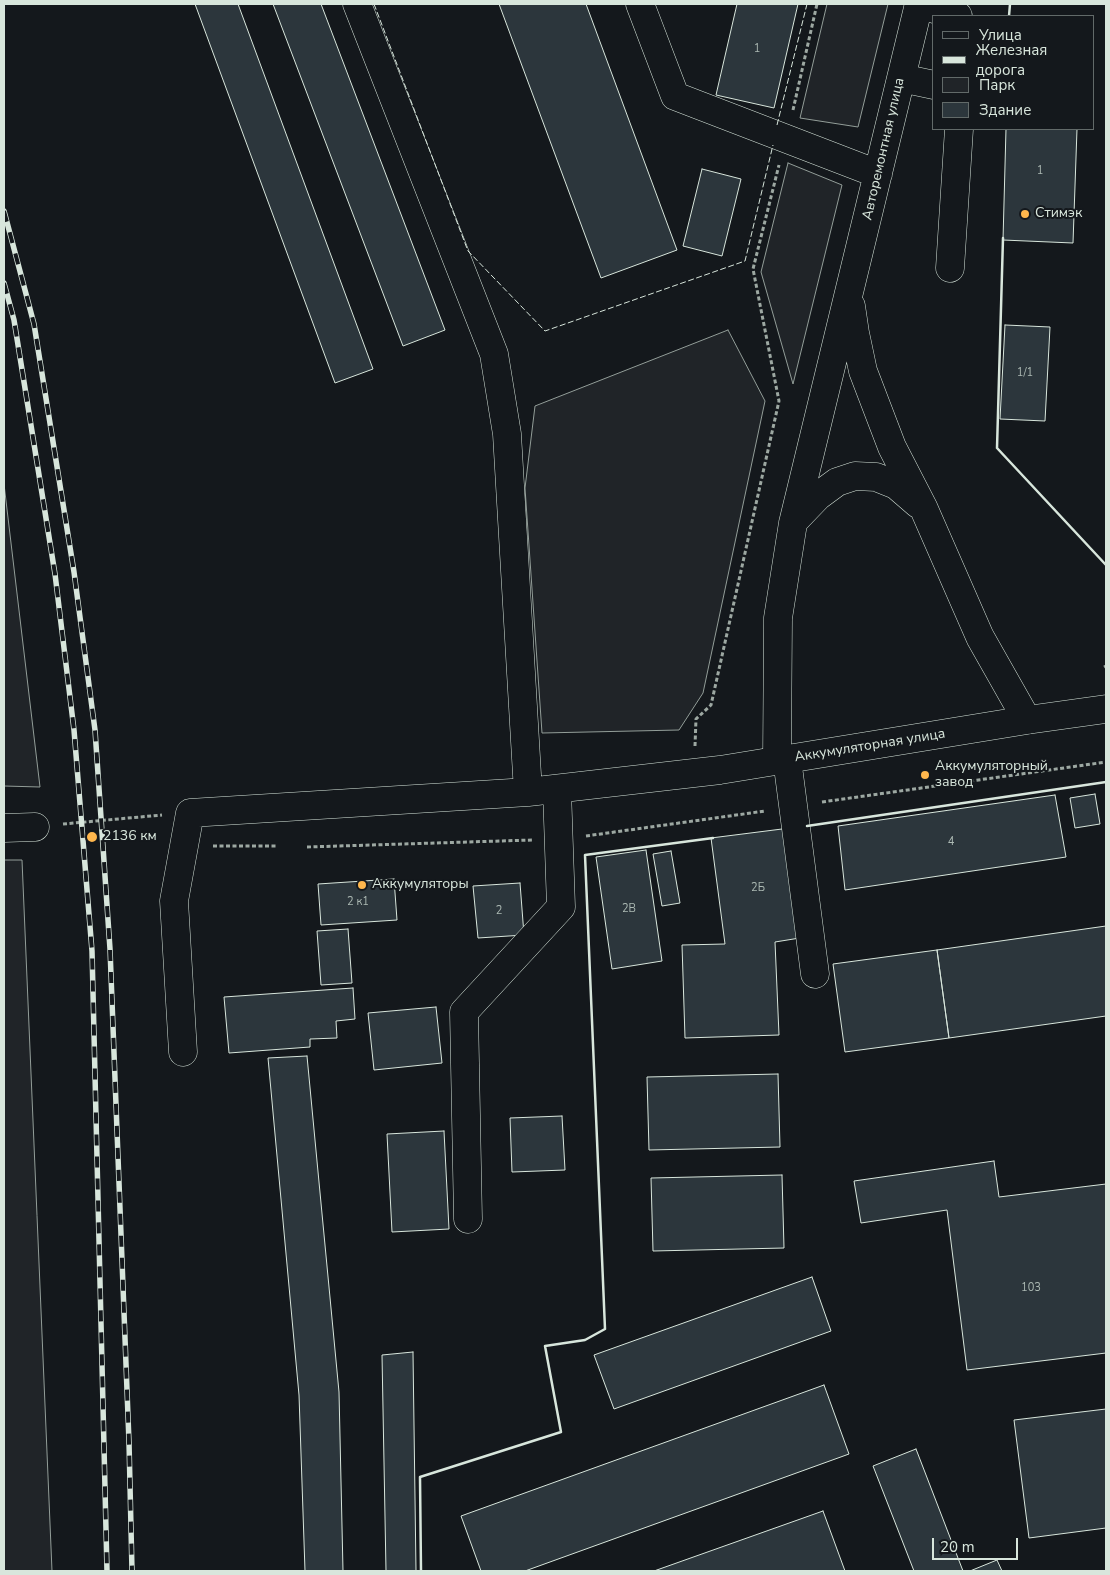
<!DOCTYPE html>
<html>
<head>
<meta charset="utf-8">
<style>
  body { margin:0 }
  #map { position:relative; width:1110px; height:1575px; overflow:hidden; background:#14181c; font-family:"Nunito Sans",sans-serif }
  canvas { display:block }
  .frame { position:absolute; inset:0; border:5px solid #d8e6dc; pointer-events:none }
  .legend { position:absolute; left:932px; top:15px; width:162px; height:115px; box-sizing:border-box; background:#14181c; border:1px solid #626a69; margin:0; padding:6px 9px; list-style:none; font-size:15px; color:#d8e6dc }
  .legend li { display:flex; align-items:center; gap:10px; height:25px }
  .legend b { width:25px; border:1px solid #626a69 }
  .scale { position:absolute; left:932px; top:1538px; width:86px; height:22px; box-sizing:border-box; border:2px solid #d8e6dc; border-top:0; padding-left:6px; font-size:15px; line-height:18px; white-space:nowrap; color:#d8e6dc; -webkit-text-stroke:4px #14181c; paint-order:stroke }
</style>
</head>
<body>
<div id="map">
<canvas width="1110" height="1575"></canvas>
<div class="frame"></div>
<ul class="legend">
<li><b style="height:6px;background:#14181c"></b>Улица</li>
<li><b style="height:6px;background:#d8e6dc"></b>Железная дорога</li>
<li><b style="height:14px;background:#202428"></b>Парк</li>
<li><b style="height:14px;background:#2c363c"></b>Здание</li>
</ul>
<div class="scale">20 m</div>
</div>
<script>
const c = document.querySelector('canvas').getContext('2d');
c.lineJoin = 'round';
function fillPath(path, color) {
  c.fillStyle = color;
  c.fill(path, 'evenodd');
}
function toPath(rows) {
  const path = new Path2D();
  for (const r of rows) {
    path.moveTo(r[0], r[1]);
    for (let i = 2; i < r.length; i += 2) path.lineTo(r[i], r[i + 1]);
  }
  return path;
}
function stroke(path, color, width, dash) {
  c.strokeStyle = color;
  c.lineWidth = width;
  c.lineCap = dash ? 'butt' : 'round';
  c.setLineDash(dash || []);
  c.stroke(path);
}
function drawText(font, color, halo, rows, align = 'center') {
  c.font = font + ' "Nunito Sans",sans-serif';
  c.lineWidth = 4;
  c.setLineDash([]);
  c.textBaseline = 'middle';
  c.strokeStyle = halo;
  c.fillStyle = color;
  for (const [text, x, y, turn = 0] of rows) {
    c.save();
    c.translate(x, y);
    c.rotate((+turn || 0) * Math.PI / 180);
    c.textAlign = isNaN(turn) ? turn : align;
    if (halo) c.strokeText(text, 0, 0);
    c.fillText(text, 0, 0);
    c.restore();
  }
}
const green = toPath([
  [827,4,888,4,858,127,800,118,827,4],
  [788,163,842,185,793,384,761,272,788,163],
  [728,330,765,401,703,693,679,730,542,733,525,488,535,406,728,330],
  [4,484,40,787,4,786,4,484],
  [4,860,22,860,52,1571,4,1571,4,860]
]);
const building = toPath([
  [195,4,238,4,373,369,335,383,195,4],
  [273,4,321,4,445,330,403,346,273,4],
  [499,4,586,4,677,250,601,278,499,4],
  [737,4,798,4,774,108,716,95,737,4],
  [1006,129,1077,129,1073,243,1003,240,1006,129],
  [702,169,741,179,722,256,683,246,702,169],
  [1005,325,1050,327,1045,421,1000,419,1005,325],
  [1095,794,1100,824,1075,828,1070,798,1095,794],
  [1055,795,1066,857,845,890,838,826,1055,795],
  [790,828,806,937,775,942,779,1035,685,1038,682,945,725,944,711,838,790,828],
  [646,850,662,961,612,969,596,857,646,850],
  [671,851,680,903,662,906,653,854,671,851],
  [394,879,397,920,321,925,318,884,394,879],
  [520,883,524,935,478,938,473,886,520,883],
  [1106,926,1106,1016,949,1038,937,950,1106,926],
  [348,929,352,983,321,985,317,931,348,929],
  [937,950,949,1038,845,1052,833,964,937,950],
  [353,988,355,1019,336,1021,337,1038,310,1039,310,1047,229,1053,224,997,353,988],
  [436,1007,442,1063,374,1070,368,1013,436,1007],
  [307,1056,339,1392,343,1571,305,1571,299,1395,268,1058,307,1056],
  [778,1074,780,1147,649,1150,647,1077,778,1074],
  [562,1116,565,1170,512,1172,510,1118,562,1116],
  [444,1131,449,1229,392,1232,387,1134,444,1131],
  [994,1161,999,1197,1106,1184,1106,1353,967,1370,947,1210,861,1223,854,1181,994,1161],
  [782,1175,784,1248,653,1251,651,1178,782,1175],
  [812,1277,831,1331,614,1409,594,1355,812,1277],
  [413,1352,416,1571,386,1571,382,1355,413,1352],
  [824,1385,849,1454,525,1571,481,1571,461,1516,824,1385],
  [1106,1409,1106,1528,1029,1538,1014,1420,1106,1409],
  [916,1449,963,1571,914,1571,873,1466,916,1449],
  [823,1511,845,1571,654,1571,823,1511],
  [997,1560,1002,1571,970,1571,997,1560]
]);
const path = toPath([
  [793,110,817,4],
  [1104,667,1106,666],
  [695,746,696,719,711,705,779,401,753,269,779,165],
  [822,802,1106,762],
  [63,824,162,815],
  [586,836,765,811],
  [213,846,277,846],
  [307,847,532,840]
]);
const minor = toPath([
  [357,4,494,354,507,434,528,792,720,770,1027,720,1106,709],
  [640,4,675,96,878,174],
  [918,4,958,16],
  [901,78,934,85],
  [950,268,959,129],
  [851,306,855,333,863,371,892,447,924,509,980,637,1027,720],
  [794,521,818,496,837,482,855,476,876,477,896,485,918,504],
  [787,759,815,974],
  [777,761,778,618,793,523,919,4],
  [4,828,35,827],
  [183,1052,174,901,190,813,528,792],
  [468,1219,464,1012,561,907,557,790]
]);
const rail = toPath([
  [4,211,34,324,74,572,95,730,110,949,129,1442,132,1571],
  [4,283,14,320,55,574,74,730,92,951,107,1571]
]);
const fence = toPath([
  [374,4,468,251,545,331,745,261,773,145],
  [777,125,807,4]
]);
const wall = toPath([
  [1009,16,1010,4],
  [1003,238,997,448,1106,565],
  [807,826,1106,782],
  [421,1571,420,1477,561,1432,545,1346,585,1340,605,1329,585,855,713,838]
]);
const markers = [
  [1025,214,5,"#ffb74d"],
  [925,775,5,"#ffb74d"],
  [92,837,6,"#ffb74d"],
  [362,885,5,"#ffb74d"]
];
const numberNames = [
  ["1",757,49],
  ["1",1040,171],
  ["1/1",1025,373],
  ["4",951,842],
  ["2Б",758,888],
  ["2 к1",358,902],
  ["2В",629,909],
  ["2",499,911],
  ["103",1031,1288]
];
const streetNames = [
  ["Авторемонтная улица",884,149,-77],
  ["Аккумуляторная улица",870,746,-9]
];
const poiNames = [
  ["Стимэк",1035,214],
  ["Аккумуляторный",935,767],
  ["завод",935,783],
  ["2136 км",103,837],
  ["Аккумуляторы",372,885]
];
fillPath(green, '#202428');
stroke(green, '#939e99', 1);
fillPath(building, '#2c363c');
stroke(building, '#d8e6dc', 1);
stroke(minor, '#d8e6dc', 29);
stroke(path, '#9da8a2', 3, [4, 2.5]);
stroke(minor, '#14181c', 28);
stroke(rail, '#d8e6dc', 5.5);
stroke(rail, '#14181c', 4, [11]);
stroke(fence, '#d8e6dc', 1, [6, 2.5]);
stroke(wall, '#d8e6dc', 2.5);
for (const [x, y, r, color] of markers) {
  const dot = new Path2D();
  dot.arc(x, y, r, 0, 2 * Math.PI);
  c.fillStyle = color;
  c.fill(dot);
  stroke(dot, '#14181c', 2);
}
drawText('11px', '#adbab4', null, numberNames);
drawText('14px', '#d8e6dc', '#14181c', streetNames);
drawText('14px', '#d8e6dc', '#14181c', poiNames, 'left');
</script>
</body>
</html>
